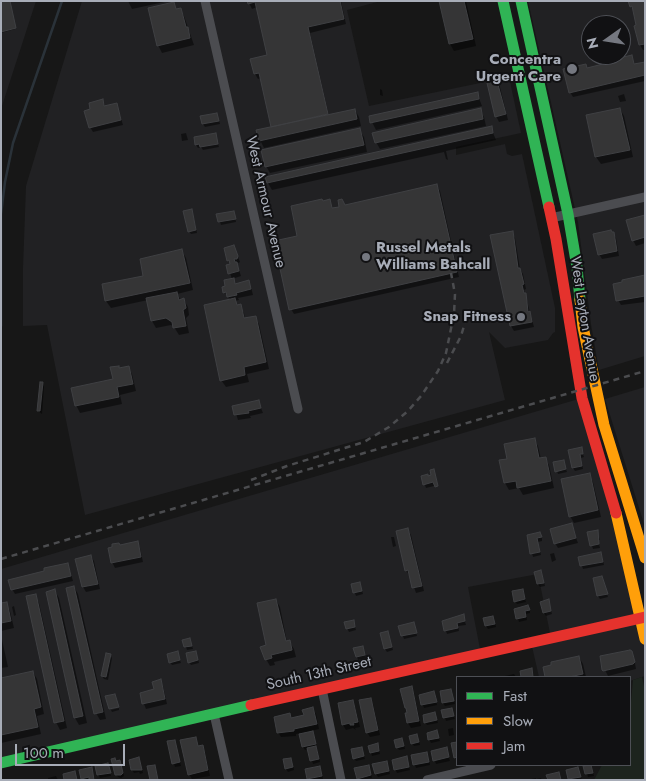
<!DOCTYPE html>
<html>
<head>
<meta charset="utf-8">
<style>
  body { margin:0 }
  #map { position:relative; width:646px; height:781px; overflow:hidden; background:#171717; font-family:Jost,sans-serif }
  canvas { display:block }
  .frame { position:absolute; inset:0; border:2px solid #a8adb8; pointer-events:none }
  .legend { position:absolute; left:456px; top:676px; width:175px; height:90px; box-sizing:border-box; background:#111113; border:1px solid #4d4f55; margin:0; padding:6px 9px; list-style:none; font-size:15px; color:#a8adb8 }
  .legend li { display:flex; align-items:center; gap:10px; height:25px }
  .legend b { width:25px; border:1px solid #4d4f55 }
  .north { position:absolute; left:581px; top:15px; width:50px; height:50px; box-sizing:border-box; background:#111113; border:1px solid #4d4f55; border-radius:50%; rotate:257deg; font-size:14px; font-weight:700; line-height:20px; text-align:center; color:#a8adb8 }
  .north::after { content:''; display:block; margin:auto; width:18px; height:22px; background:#757880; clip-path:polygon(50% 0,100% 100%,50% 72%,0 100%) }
  .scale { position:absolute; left:15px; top:744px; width:110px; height:22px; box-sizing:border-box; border:2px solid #a8adb8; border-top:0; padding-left:6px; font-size:15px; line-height:18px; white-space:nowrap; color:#a8adb8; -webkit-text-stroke:4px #111113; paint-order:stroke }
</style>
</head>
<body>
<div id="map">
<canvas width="646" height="781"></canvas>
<div class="frame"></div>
<ul class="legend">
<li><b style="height:6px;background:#30b455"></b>Fast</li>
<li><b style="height:6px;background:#ff9f0a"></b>Slow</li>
<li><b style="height:6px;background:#e5322d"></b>Jam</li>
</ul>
<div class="north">N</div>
<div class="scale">100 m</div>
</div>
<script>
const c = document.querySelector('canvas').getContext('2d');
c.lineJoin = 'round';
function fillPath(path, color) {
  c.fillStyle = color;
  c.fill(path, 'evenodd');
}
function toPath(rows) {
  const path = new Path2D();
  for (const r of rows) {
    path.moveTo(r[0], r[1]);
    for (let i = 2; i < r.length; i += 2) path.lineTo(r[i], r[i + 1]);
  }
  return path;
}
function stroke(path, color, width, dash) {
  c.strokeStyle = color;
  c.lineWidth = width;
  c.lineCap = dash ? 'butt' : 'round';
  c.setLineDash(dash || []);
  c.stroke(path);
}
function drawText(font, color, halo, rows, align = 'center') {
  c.font = font + ' Jost,sans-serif';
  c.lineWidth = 4;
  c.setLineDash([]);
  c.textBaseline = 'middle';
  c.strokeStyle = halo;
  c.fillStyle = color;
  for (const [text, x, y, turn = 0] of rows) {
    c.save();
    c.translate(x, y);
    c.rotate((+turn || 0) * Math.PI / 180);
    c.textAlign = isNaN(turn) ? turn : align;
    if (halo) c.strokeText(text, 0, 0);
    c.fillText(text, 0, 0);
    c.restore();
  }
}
const built = toPath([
  [1,1,36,1,1,109],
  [82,1,381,1,347,10,369,106,509,77,521,133,456,147,456,155,505,144,507,154,512,156,522,154,555,308,555,332,553,333,548,340,505,348,489,332,505,400,85,515,47,325,23,326,23,268,26,186],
  [528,1,645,1,645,356,599,370,591,324,578,222],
  [591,25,621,25,621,55,591,55],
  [645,387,645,527,605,399],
  [582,398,645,639,645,676,630,681,630,677,539,677,531,642,551,638,538,574,468,587,481,654,1,763,1,569]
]);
const green = toPath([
  [642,677,645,691,645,780,594,780,602,765,630,765,630,713,633,680]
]);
const shadow = toPath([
  [1,1,9,1,15,29,1,33],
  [128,1,169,1,132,9],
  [248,1,341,1,346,24,310,33,329,116,355,110,359,117,361,126,264,148,260,140,273,128,261,78,258,79,255,74,269,56,257,7,252,9],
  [440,1,466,1,476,46,454,51,450,44],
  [645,1,645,50,643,50,640,45,634,12,631,6],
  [174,4,177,10,180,9,184,16,194,45,162,53,158,45],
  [631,56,635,65,645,63,645,81,573,97,570,92,587,69],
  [497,82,500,87,508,120,499,122,496,116],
  [380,89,382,90,383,96,380,95],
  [477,93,482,106,376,130,372,122],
  [624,94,626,101,620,102,618,96],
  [102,101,105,106,117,105,123,125,93,132,90,127],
  [620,109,624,116,633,157,601,164,596,157],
  [480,110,484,117,486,126,380,149,376,142],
  [217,114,220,124,205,127,203,124],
  [491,128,496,140,446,151,448,160,446,159,444,152,272,190,268,183,267,177],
  [359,130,364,137,367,152,270,173,266,166],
  [186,133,188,140,182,141,181,134],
  [215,135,219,147,203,150,201,147,198,148,196,145],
  [437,186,440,191,459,277,294,314,291,309,299,237,323,202,329,200,333,209],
  [193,214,197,233,191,234,189,231],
  [218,215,235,216,236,222,221,225],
  [645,216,645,243,636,246,633,240],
  [512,233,515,238,520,269,523,274,526,289,524,290,534,327,514,331,511,326,492,236],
  [613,233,616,238,619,256,602,259,599,254],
  [226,249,236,252,240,262,237,264,241,276,232,279,230,273,231,265],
  [182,251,186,258,193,290,177,294,181,300,184,300,188,307,189,315,186,318,189,333,179,335,174,327,171,325,156,328,152,321,148,300,111,308,106,301],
  [645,277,645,302,621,305,618,300],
  [233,280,236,285,248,282,251,287,253,295,238,298,239,300,235,301,244,313,245,319,255,317,259,324,269,369,247,374,249,382,226,387,221,380,231,300,224,292],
  [128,367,132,374,136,391,120,395,122,404,80,413,76,405,114,380,112,369],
  [42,383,44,387,42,414,38,411],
  [258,401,263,413,250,416,251,418,238,420,234,407],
  [534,439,538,446,541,459,545,458,549,465,554,488,523,495,519,488,509,490,505,483,501,461,509,460],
  [581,449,584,457,581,458,583,469,575,471,573,468],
  [563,461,567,472,558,474,557,471],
  [435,474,438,485,426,488,422,477,428,477],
  [589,474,593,482,601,517,574,523,570,516],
  [571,525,578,543,558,548,555,543],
  [408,530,411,535,424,591,416,593,410,575,409,575,406,570],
  [597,531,600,540,598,540,600,548,593,549,588,533],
  [528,536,542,537,542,541,538,542,541,555,533,557],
  [391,537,394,537,396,546,393,547],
  [137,542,140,548,143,562,115,568,112,562,120,546],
  [554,553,556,560,552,562,550,554],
  [91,556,94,561,100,589,86,592,83,587,77,560],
  [602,556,604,565,583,569,582,566,580,558],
  [68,564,73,581,15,594,12,589,46,572],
  [541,571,545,586,540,587,538,584],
  [603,581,608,597,600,599,598,596],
  [352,585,361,587,363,594,356,596],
  [74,587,78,594,106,719,100,720,96,713],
  [55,591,59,598,87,723,79,725,75,718],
  [522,591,526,602,517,604,515,601],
  [35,596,39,603,67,728,60,730,56,722],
  [276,600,280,607,287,642,289,641,294,649,296,657,274,662,275,665,270,666,266,659],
  [548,600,552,614,546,616,544,613],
  [6,604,10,611,14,628,1,631,1,605],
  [14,606,16,615,14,616,12,607],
  [530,609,530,613,526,614,527,620,519,622,516,610],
  [463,615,466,625,458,626,459,631,447,634,446,631],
  [494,620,496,627,488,629,486,626],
  [353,621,356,630,349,632,347,628],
  [400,627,415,627,417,636,404,639],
  [388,632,393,650,387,652,385,649],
  [1,635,8,667,1,668],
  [190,639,193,649,187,650,184,641],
  [362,647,366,658,358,660,355,649],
  [196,652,199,663,191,665,189,662],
  [631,652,634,658,636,669,608,676,605,670],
  [177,653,181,663,172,665,170,662],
  [110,655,112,658,108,680,104,679,102,676],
  [579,657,583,664,586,677,546,677,544,668],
  [33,672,37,679,44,714,37,716,41,734,1,743,1,679],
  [514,674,516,677,506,677,505,676],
  [160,681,163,686,167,704,146,709,144,704,155,690],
  [411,688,414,693,421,726,411,728,408,723,409,714,406,708],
  [451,690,455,704,445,706,443,703],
  [420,696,435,696,437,705,424,708],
  [370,699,373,704,380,735,370,737,367,732],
  [352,701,355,707,360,727,355,728,356,730,353,728,346,730,343,725],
  [119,708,119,710,112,712,111,710],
  [313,709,316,714,319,729,311,731,314,736,320,762,313,764,309,749,305,750,303,747,300,733,296,734,296,736,281,737,278,732,290,715,292,719,305,716],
  [451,709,455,719,446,721,443,711],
  [435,714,438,723,427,725,425,722],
  [453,728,454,735,449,736,448,729],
  [436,732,440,741,431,743,429,739],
  [417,735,420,745,414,746,412,743],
  [195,738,199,747,202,747,205,752,210,776,192,779,189,774],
  [175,741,181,766,175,767,168,742],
  [403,742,405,749,399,750,397,747],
  [377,745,380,754,372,756,371,752],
  [361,748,365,759,356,761,354,758],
  [446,749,450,761,436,764,435,761],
  [428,756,430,765,416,768,415,765],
  [406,758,410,770,397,773,395,769],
  [139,759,143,773,140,774,139,772,134,773,132,770],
  [120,761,124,776,121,778,118,777,116,774,116,762],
  [292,762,294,770,288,772,286,769],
  [386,762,390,774,378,777,376,774],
  [108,764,111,776,100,778,98,774],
  [368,766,372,778,359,780,358,778],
  [591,766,594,776,588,777,585,767],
  [320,767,323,779,309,780,308,779],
  [91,768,95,780,83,780,82,778],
  [578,769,582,780,570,780,568,771],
  [56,776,58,780,48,780,48,778],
  [536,778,536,779,541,778,542,780,526,780]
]);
const stream = toPath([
  [1,326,1,214,5,182,13,143,62,1]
]);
const building = toPath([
  [1,1,10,1,16,28,1,32,1,1],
  [247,1,340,1,344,19,308,27,328,114,271,127,259,73,254,74,250,59,267,55,255,2,248,4,247,1],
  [439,1,464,1,473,39,449,44,439,1],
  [628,1,645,1,645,44,639,45,634,26,636,25,632,6,630,7,628,1],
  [174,2,176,9,181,8,186,27,188,27,190,38,157,46,148,8,174,2],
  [632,55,634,64,645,62,645,75,569,93,563,69,586,64,587,68,607,63,607,61,632,55],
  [497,81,506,114,495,117,487,83,497,81],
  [478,92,479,99,370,123,369,116,478,92],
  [103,99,104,106,117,103,121,120,89,128,84,111,90,109,89,103,103,99],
  [481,108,483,119,375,143,372,133,481,108],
  [620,108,630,150,595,157,586,115,620,108],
  [355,109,357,119,259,141,256,130,355,109],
  [217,113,219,121,202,124,200,116,217,113],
  [492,126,493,133,267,183,265,177,492,126],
  [360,128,364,145,265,167,261,150,360,128],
  [216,133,218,144,200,147,199,144,195,145,194,137,216,133],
  [437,184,457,272,289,310,274,241,297,236,291,206,322,199,323,201,330,199,332,208,339,207,338,200,342,199,345,205,437,184],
  [192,209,196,230,188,232,183,211,192,209],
  [234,211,236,219,218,222,216,214,234,211],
  [645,215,645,237,632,241,626,220,645,215],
  [611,230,612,232,614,232,617,251,598,255,593,234,611,230],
  [513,231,518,268,520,268,524,284,522,285,524,293,526,293,528,312,530,311,532,322,510,326,490,235,513,231],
  [234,245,238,256,237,259,234,259,235,262,237,262,239,271,228,274,226,265,230,264,229,260,227,261,224,248,234,245],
  [182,249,190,283,105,301,102,284,143,276,140,259,182,249],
  [645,275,645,296,616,301,613,284,622,282,622,280,645,275],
  [234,278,235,284,249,280,251,289,236,293,237,295,227,297,226,292,223,293,222,287,225,286,224,280,234,278],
  [177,292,179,300,184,298,186,308,183,310,186,326,173,328,172,322,166,318,151,321,146,298,177,292],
  [235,298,237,305,241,304,244,318,256,316,266,362,244,367,245,375,220,381,204,305,235,298],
  [119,366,119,368,129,366,133,384,117,387,119,397,75,406,71,388,113,379,110,367,119,366],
  [40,382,43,382,40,411,37,411,40,382],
  [259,400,261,408,248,411,249,413,234,415,232,406,259,400],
  [535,438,539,458,546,457,551,481,517,488,516,481,504,483,499,460,507,459,504,444,535,438],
  [582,447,583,454,580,454,582,466,572,468,568,450,582,447],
  [564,460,566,469,555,472,553,462,564,460],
  [434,469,438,486,435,487,433,482,423,485,421,476,428,474,428,476,431,475,430,470,434,469],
  [590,473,598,510,569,517,561,479,590,473],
  [572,523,576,538,554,544,550,529,572,523],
  [408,528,422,586,412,588,408,570,405,571,396,531,408,528],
  [598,530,599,544,590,546,587,532,598,530],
  [540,532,542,537,537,538,540,552,530,554,527,535,540,532],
  [138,541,141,557,111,563,108,548,112,547,112,544,119,543,120,545,138,541],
  [601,552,603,562,580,566,578,557,601,552],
  [91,555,98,584,82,587,75,559,91,555],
  [68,563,71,576,11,590,8,580,44,571,44,568,68,563],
  [541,570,544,583,537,584,534,572,541,570],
  [602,576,608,594,597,596,593,578,602,576],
  [360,582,362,591,353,593,351,584,360,582],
  [74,586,103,712,94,714,66,588,74,586],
  [55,589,83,716,74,718,46,592,55,589],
  [523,589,525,599,514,602,512,591,523,589],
  [36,594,64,721,54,723,26,596,36,594],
  [276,599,286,641,290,640,292,650,271,655,272,658,265,660,260,647,266,645,257,603,276,599],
  [549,599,551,611,543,613,540,602,549,599],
  [7,602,11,621,1,623,1,603,7,602],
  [528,605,530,610,525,611,526,617,516,619,514,609,528,605],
  [464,614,465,621,457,623,458,628,444,631,442,621,464,614],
  [493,616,495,624,485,626,483,618,493,616],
  [354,620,355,627,346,629,344,622,354,620],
  [414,622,417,633,401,636,398,626,414,622],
  [388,631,392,647,384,649,380,633,388,631],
  [190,638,192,646,184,647,182,640,190,638],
  [363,646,365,655,356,657,353,648,363,646],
  [630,650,632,651,635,662,633,664,603,671,602,670,600,656,630,650],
  [178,651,180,660,169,663,167,654,178,651],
  [196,651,198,660,188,663,186,653,196,651],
  [106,653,111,654,106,677,101,676,106,653],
  [579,656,583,674,569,677,545,677,543,667,551,665,551,662,579,656],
  [532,668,533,677,521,677,520,671,532,668],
  [33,671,41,707,34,709,38,727,1,735,1,678,33,671],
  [161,679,165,699,142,704,140,693,154,689,152,682,161,679],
  [412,686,419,721,407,723,405,713,407,713,406,708,405,708,400,689,412,686],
  [451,689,454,701,442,703,440,691,451,689],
  [434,691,437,702,421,705,419,695,434,691],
  [115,694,119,707,109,709,105,696,115,694],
  [371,698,378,730,366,733,359,700,371,698],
  [353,700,358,722,353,723,354,725,350,725,350,723,342,725,338,703,353,700],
  [313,707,317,724,294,729,294,731,277,733,274,717,290,713,291,718,304,715,302,710,313,707],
  [452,708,454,716,443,718,441,710,452,708],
  [435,712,437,720,424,723,423,715,435,712],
  [437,730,439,738,428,740,427,733,437,730],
  [313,731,316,744,302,747,299,734,313,731],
  [417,734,419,742,411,744,409,736,417,734],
  [196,737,198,746,203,745,208,770,188,775,180,740,196,737],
  [402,738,404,746,396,748,394,740,402,738],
  [175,740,180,762,172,764,167,741,175,740],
  [457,742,457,757,454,758,451,743,457,742],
  [378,743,379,751,370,753,368,746,378,743],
  [316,746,319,759,310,761,307,748,316,746],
  [362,747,364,756,353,759,351,749,362,747],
  [447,747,449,757,433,761,431,751,447,747],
  [427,752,429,762,413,765,411,755,427,752],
  [407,756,409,767,394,770,392,760,407,756],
  [139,757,142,770,131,770,129,760,139,757],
  [115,758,116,761,120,760,123,773,121,775,115,775,111,759,115,758],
  [291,758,293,767,285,769,283,759,291,758],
  [387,761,389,771,375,774,372,764,387,761],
  [108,763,111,773,97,775,95,766,108,763],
  [155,765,158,780,150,780,147,766,155,765],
  [369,765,371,775,357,779,354,768,369,765],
  [591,765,593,773,585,774,583,766,591,765],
  [320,766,322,776,307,779,305,769,320,766],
  [92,767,94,780,89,780,89,777,81,779,79,770,92,767],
  [578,767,581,777,568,779,566,770,578,767],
  [75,771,77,780,64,780,63,774,75,771],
  [559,772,561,780,548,780,546,775,559,772]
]);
const street = toPath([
  [205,1,298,409],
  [551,218,645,197],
  [322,689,341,780],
  [214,714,229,780],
  [427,780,491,765]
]);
const fast = toPath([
  [503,1,549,207],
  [521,1,568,214,577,267,580,300],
  [1,763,251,705]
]);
const slow = toPath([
  [580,300,583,327,604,425,645,558],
  [616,513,645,639]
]);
const jam = toPath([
  [549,207,556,239,582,398,616,513],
  [251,705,645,617]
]);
const rail = toPath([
  [447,363,461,336,469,309],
  [251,480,287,466,364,442,389,427,408,411,421,396,438,371,446,353,454,314,455,294,451,273],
  [1,559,645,371]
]);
const markers = [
  [572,69,6,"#757880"],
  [366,257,5,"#757880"],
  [521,317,5,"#757880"]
];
const poiNames = [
  ["Concentra",561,60],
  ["Urgent Care",561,77],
  ["Russel Metals",376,248,"left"],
  ["Williams Bahcall",376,265,"left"],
  ["Snap Fitness",511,317]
];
const streetNames = [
  ["West Armour Avenue",265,202,77],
  ["West Layton Avenue",584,319,81],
  ["South 13th Street",319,674,-13]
];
fillPath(built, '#212123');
fillPath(green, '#1d241e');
fillPath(shadow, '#0007');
stroke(stream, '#2a3239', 2.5);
fillPath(building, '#353536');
stroke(building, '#3f4043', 1);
stroke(street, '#4b4c50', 9);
stroke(fast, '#30b455', 11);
stroke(slow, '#ff9f0a', 11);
stroke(jam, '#e5322d', 11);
stroke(rail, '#4b4c4f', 2.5, [6, 5]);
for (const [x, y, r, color] of markers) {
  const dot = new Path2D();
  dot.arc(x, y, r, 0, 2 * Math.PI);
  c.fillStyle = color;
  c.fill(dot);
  stroke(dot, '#111113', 2);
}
drawText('bold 15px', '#a8adb8', '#111113', poiNames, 'right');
drawText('15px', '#a8adb8', '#111113', streetNames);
</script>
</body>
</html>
